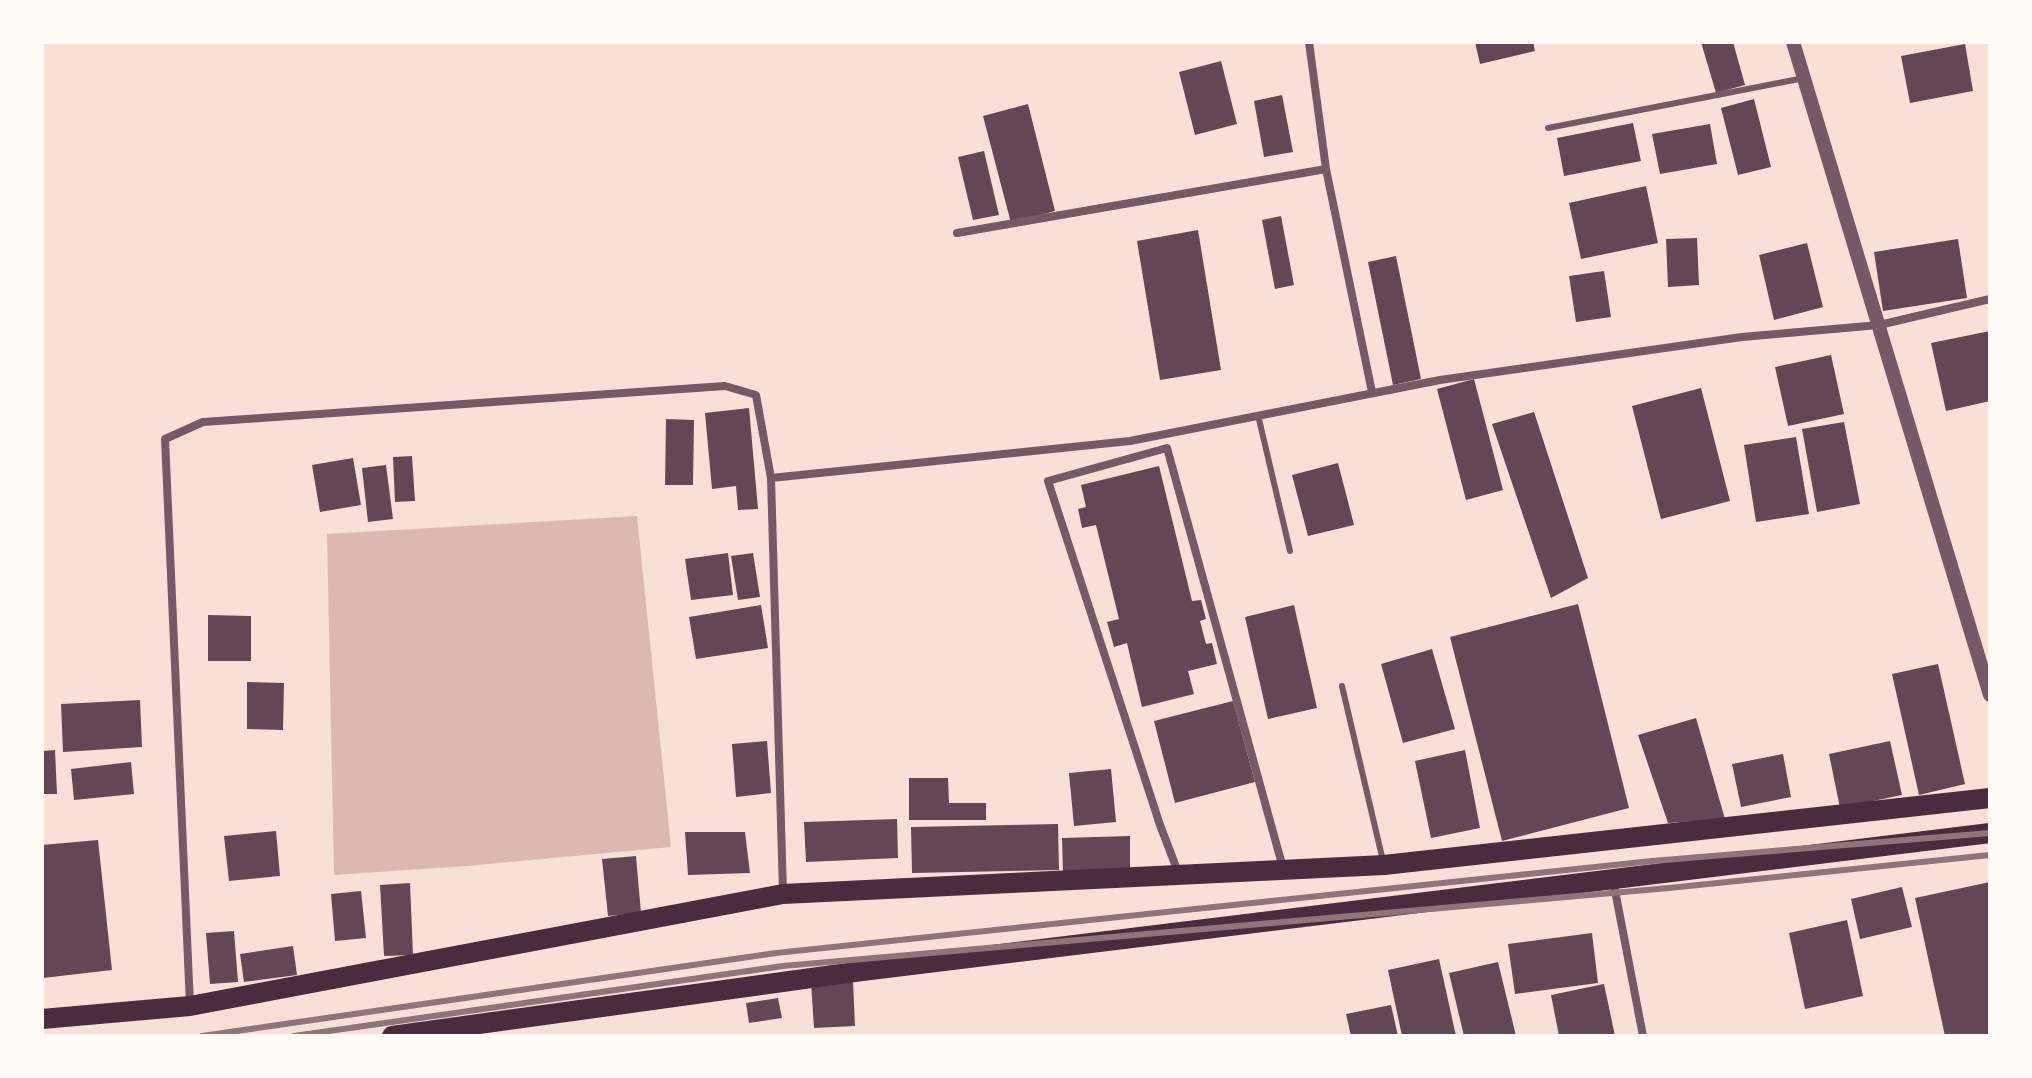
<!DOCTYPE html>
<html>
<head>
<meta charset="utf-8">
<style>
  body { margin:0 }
  #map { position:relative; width:2032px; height:1078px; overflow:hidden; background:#f7e1d7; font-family:"Fira Sans",sans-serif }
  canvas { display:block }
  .frame { position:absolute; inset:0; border:44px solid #fffaf5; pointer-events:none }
</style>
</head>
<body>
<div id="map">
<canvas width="2032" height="1078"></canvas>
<div class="frame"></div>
</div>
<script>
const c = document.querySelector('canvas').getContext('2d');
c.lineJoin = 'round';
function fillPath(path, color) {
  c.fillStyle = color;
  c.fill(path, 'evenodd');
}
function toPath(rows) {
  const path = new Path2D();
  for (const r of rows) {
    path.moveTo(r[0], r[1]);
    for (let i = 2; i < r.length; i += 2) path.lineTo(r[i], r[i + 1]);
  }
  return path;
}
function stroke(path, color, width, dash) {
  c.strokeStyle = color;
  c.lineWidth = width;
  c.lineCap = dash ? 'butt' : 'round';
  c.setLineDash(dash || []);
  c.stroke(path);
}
const water = toPath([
  [637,516,671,847,467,866,334,875,327,534]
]);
const building = toPath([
  [1475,42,1533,42,1535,51,1480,64],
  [1701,42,1733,42,1745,85,1716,93],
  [1965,44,1973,91,1910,103,1901,56],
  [1221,61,1237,124,1195,135,1179,72],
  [1282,95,1293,152,1264,157,1254,101],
  [1754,99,1771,167,1738,175,1721,108],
  [1028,104,1055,211,1011,223,983,116],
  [1633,123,1641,161,1564,176,1557,138],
  [1710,124,1717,164,1660,174,1652,134],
  [984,151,999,215,973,220,958,157],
  [1646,186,1658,243,1581,259,1569,203],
  [1281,216,1294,285,1275,289,1262,220],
  [1198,230,1221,370,1160,380,1137,241],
  [1697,238,1699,285,1668,287,1666,239],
  [1958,239,1967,298,1883,311,1874,252],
  [1807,243,1823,307,1774,320,1759,255],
  [1396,256,1421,379,1393,385,1368,262],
  [1604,271,1611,317,1576,322,1569,276],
  [1990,331,1990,401,1946,411,1931,343],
  [1831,355,1844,414,1788,426,1775,367],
  [1474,379,1503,490,1466,500,1437,389],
  [1701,388,1730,501,1661,519,1632,406],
  [749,408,758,509,738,510,736,486,712,489,705,413],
  [1534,412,1588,578,1551,598,1492,424],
  [666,419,694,420,693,485,665,485],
  [1844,422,1860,504,1817,512,1802,429],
  [1796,437,1809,514,1756,522,1744,445],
  [412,456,415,501,395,502,393,457],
  [353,458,361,505,320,512,312,465],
  [1338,463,1354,525,1308,536,1292,475],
  [386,465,393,519,368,522,362,468],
  [1159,466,1192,601,1201,600,1206,619,1200,621,1206,644,1212,643,1217,664,1188,671,1194,694,1142,707,1127,643,1114,647,1107,622,1119,619,1096,525,1082,528,1078,509,1086,507,1081,485],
  [728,553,733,595,691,600,685,559],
  [753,553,760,597,738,600,731,556],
  [1578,604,1629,808,1502,841,1450,637],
  [761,605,768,648,696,659,689,617],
  [1294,605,1317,708,1268,719,1245,617],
  [208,615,251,616,251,661,208,661],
  [1432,649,1455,729,1403,743,1381,664],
  [1938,664,1965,784,1919,795,1892,674],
  [247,682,284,683,283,730,247,729],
  [140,700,142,747,63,752,61,704],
  [1233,701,1255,782,1175,803,1154,721],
  [1696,718,1725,819,1668,823,1638,735],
  [767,741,771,793,736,797,732,744],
  [1890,741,1902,795,1840,808,1829,754],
  [55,750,57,794,42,794,42,751],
  [1465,750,1480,828,1431,838,1415,761],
  [1783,754,1791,797,1741,807,1732,764],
  [131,762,134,794,74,800,71,769],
  [1111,769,1116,822,1074,826,1069,773],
  [909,778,948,778,949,803,986,803,986,820,909,820],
  [897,819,898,858,806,862,804,822],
  [1058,824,1059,870,912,873,911,827],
  [276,831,280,876,229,881,224,836],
  [685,832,745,832,750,873,688,875],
  [1130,836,1130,871,1063,873,1062,838],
  [98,840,112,970,43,978,42,845],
  [636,856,641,913,608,916,602,859],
  [1990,882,1990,1036,1945,1036,1915,898],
  [410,883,413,955,384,956,380,885],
  [1902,887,1912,927,1860,939,1851,899],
  [361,891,366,938,335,941,331,894],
  [1847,920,1863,996,1805,1009,1789,933],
  [234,931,238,982,210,984,206,933],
  [1592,933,1598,983,1515,994,1508,944],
  [293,946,297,975,244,982,240,954],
  [1439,959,1456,1036,1402,1036,1388,970],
  [1498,962,1516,1036,1464,1036,1449,973],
  [853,981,855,1026,814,1028,811,983],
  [1604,984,1615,1036,1559,1036,1551,995],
  [778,998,782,1018,749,1023,746,1003],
  [1391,1005,1398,1036,1351,1036,1346,1014]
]);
const service = toPath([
  [1548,128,1804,78],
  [1258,415,1290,551],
  [1342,686,1383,861]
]);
const minor = toPath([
  [1309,42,1326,169,1372,392],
  [957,233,1326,169],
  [771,478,1130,441,1440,380,1742,337,1879,325,1990,299],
  [1178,872,1160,825,1048,481,1167,448,1283,868],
  [1613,880,1643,1036],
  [190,1005,165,439,203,422,725,386,756,395,771,478,783,892]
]);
const tertiary = toPath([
  [1793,42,1990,695]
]);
const primary = toPath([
  [42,1019,190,1006,783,894,1384,865,1990,798],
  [392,1036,862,971,1990,833]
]);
const rail = toPath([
  [202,1036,776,953,1652,861,1990,833],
  [294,1036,783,966,1669,888,1990,855]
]);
fillPath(water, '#dcb8b0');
fillPath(building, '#644757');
stroke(service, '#755966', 6);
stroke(minor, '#755966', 8);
stroke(tertiary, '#755966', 14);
stroke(primary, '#4a2c40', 20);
stroke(rail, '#8f747c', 6);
</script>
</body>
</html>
